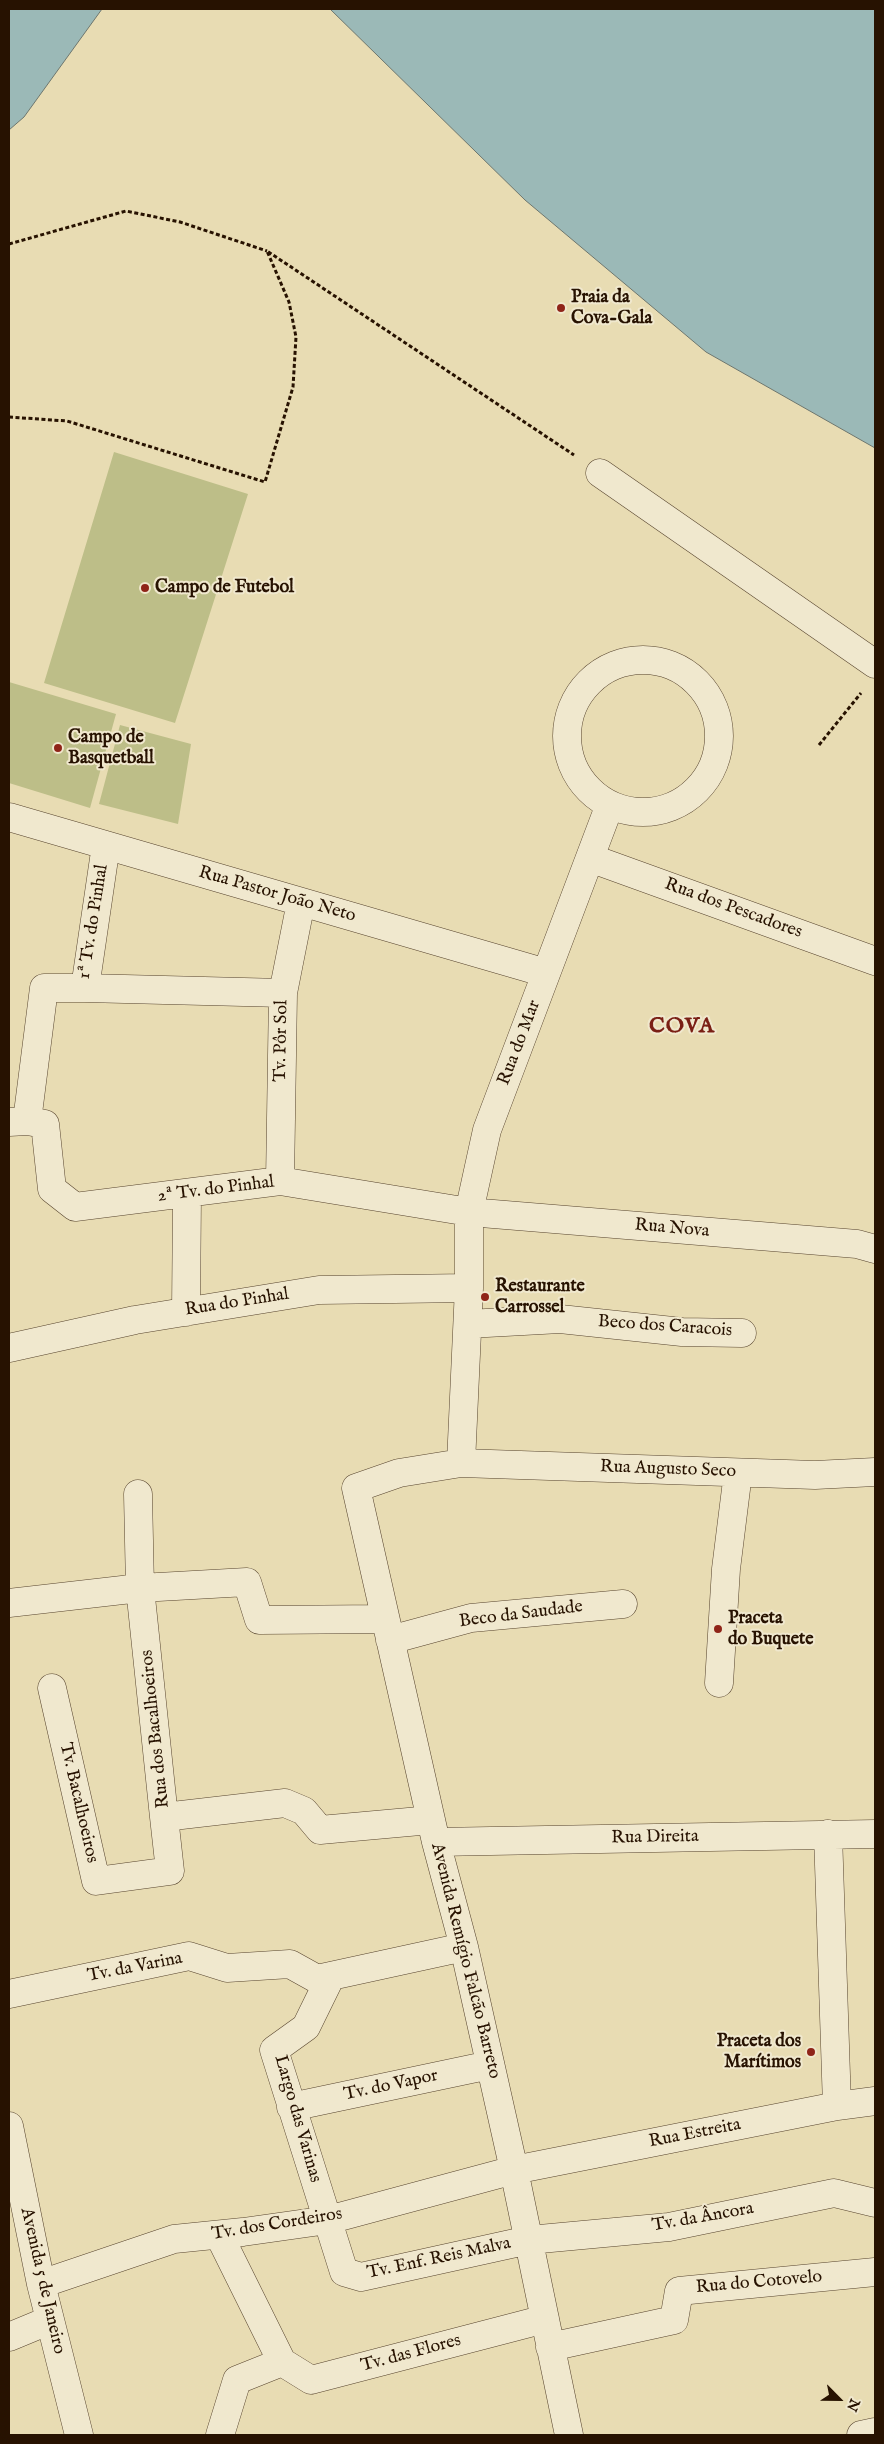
<!DOCTYPE html>
<html>
<head>
<meta charset="utf-8">
<style>
  body { margin:0 }
  #map { position:relative; width:884px; height:2444px; overflow:hidden; background:#e8dcb3; font-family:"IM FELL English",serif }
  canvas { display:block }
  .frame { position:absolute; inset:0; border:10px solid #271201; pointer-events:none }
  .north { position:absolute; left:814px; top:2374px; width:50px; height:50px; -webkit-text-stroke:4px #f0e8ce; paint-order:stroke; rotate:113deg; font-size:14px; font-weight:700; line-height:20px; text-align:center; color:#271201 }
  .north::after { content:''; display:block; margin:auto; width:18px; height:22px; background:#271201; clip-path:polygon(50% 0,100% 100%,50% 72%,0 100%) }
</style>
</head>
<body>
<div id="map">
<canvas width="884" height="2444"></canvas>
<div class="frame"></div>
<div class="north">N</div>
</div>
<script>
const c = document.querySelector('canvas').getContext('2d');
c.lineJoin = 'round';
function fillPath(path, color) {
  c.fillStyle = color;
  c.fill(path, 'evenodd');
}
function toPath(rows) {
  const path = new Path2D();
  for (const r of rows) {
    if (r.length === 3) {
      path.moveTo(r[0] + r[2], r[1]);
      path.arc(r[0], r[1], r[2], 0, 2 * Math.PI);
      continue;
    }
    path.moveTo(r[0], r[1]);
    for (let i = 2; i < r.length; i += 2) path.lineTo(r[i], r[i + 1]);
  }
  return path;
}
function stroke(path, color, width, dash) {
  c.strokeStyle = color;
  c.lineWidth = width;
  c.lineCap = dash ? 'butt' : 'round';
  c.setLineDash(dash || []);
  c.stroke(path);
}
function drawText(font, color, halo, rows, align = 'center') {
  c.font = font + ' "IM FELL English",serif';
  c.lineWidth = 4;
  c.setLineDash([]);
  c.textBaseline = 'middle';
  c.strokeStyle = halo;
  c.fillStyle = color;
  for (const [text, x, y, turn = 0] of rows) {
    c.save();
    c.translate(x, y);
    c.rotate((+turn || 0) * Math.PI / 180);
    c.textAlign = isNaN(turn) ? turn : align;
    if (halo) c.strokeText(text, 0, 0);
    c.fillText(text, 0, 0);
    c.restore();
  }
}
const green = toPath([
  [114,452,248,494,175,723,44,683],
  [9,682,116,714,90,808,9,783],
  [120,725,191,744,178,824,99,804]
]);
const water = toPath([
  [9,9,102,9,24,117,9,130,9,9],
  [330,9,875,9,875,448,706,352,525,200,330,9]
]);
const path = toPath([
  [9,244,126,211,180,222,267,251],
  [9,417,67,421,265,482,293,387,296,337,289,302,267,251,574,455],
  [819,745,861,693]
]);
const pedestrian = toPath([
  [600,473,875,664]
]);
const minor = toPath([
  [643,736,76],
  [9,817,546,973],
  [590,858,875,961],
  [85,988,283,993],
  [27,1121,45,1124,52,1189,75,1207,280,1181,469,1212,857,1244,875,1249],
  [9,1122,27,1121,44,988,85,988,106,845],
  [280,1181,283,993,301,902],
  [186,1312,187,1195],
  [468,1324,560,1319,682,1332,742,1333],
  [9,1348,135,1320,319,1290,469,1288],
  [461,1463,469,1288,469,1212,487,1130,609,807],
  [138,1494,140,1588,247,1582,259,1620,385,1619],
  [9,1603,140,1588,164,1817,285,1803,304,1811,320,1830,431,1820],
  [390,1640,471,1618,623,1604],
  [719,1683,726,1569,738,1473],
  [52,1688,96,1881,170,1871,164,1817],
  [828,1834,837,2106],
  [436,1842,875,1834],
  [331,1976,306,2027,274,2050,344,2272,361,2277,529,2240,669,2227,834,2193,875,2203],
  [9,1994,189,1956,227,1968,290,1964,317,1979,464,1947],
  [291,2107,490,2065],
  [9,2126,41,2284,79,2435],
  [219,2235,282,2362,237,2380,220,2435],
  [41,2284,174,2239,243,2232,328,2220,514,2170,837,2106,875,2101],
  [9,2337,50,2320],
  [550,2347,674,2320,679,2291,875,2272],
  [282,2362,311,2380,545,2319],
  [569,2435,514,2170,464,1947,436,1842,356,1488,399,1473,461,1463,815,1475,875,1472],
  [861,2435,875,2432]
]);
const markers = [
  [561,308,5,"#8f2418"],
  [145,588,5,"#8f2418"],
  [58,748,5,"#8f2418"],
  [485,1297,5,"#8f2418"],
  [718,1629,5,"#8f2418"],
  [811,2052,5,"#8f2418"]
];
const poiNames = [
  ["Praia da",571,298],
  ["Cova-Gala",571,319],
  ["Campo de Futebol",155,588],
  ["Campo de",68,738],
  ["Basquetball",68,759],
  ["Restaurante",495,1287],
  ["Carrossel",495,1308],
  ["Praceta",728,1619],
  ["do Buquete",728,1640],
  ["Praceta dos",801,2042,"right"],
  ["Marítimos",801,2063,"right"]
];
const streetNames = [
  ["Rua Pastor João Neto",277,895,16],
  ["Rua dos Pescadores",733,909,20],
  ["1ª Tv. do Pinhal",94,922,-81],
  ["Tv. Pôr Sol",282,1041,-89],
  ["Rua do Mar",520,1043,-69],
  ["2ª Tv. do Pinhal",216,1190,-7],
  ["Rua Nova",672,1229,5],
  ["Rua do Pinhal",237,1303,-9],
  ["Beco dos Caracois",665,1327,4],
  ["Rua Augusto Seco",668,1470,2],
  ["Beco da Saudade",521,1615,-7],
  ["Rua dos Bacalhoeiros",156,1729,-96],
  ["Tv. Bacalhoeiros",78,1803,77],
  ["Rua Direita",655,1838,-1],
  ["Avenida Remígio Falcão Barreto",465,1961,76],
  ["Tv. da Varina",135,1968,-11],
  ["Tv. do Vapor",391,2086,-12],
  ["Largo das Varinas",297,2119,74],
  ["Rua Estreita",695,2134,-11],
  ["Tv. da Âncora",703,2218,-10],
  ["Tv. dos Cordeiros",277,2225,-9],
  ["Tv. Enf. Reis Malva",439,2259,-12],
  ["Avenida 5 de Janeiro",42,2281,77],
  ["Rua do Cotovelo",759,2283,-5],
  ["Tv. das Flores",411,2354,-15]
];
const districtNames = [
  ["COVA",682,1027]
];
fillPath(green, '#bdbe88');
fillPath(water, '#9bb9b7');
stroke(water, '#6d766e', 1);
stroke(pedestrian, '#57442e', 29);
stroke(minor, '#57442e', 29);
stroke(path, '#271201', 3, [4, 2.5]);
stroke(pedestrian, '#f0e8ce', 28);
stroke(minor, '#f0e8ce', 28);
for (const [x, y, r, color] of markers) {
  const dot = new Path2D();
  dot.arc(x, y, r, 0, 2 * Math.PI);
  c.fillStyle = color;
  c.fill(dot);
  stroke(dot, '#f0e8ce', 2);
}
drawText('bold 18px', '#271201', '#f0e8ce', poiNames, 'left');
drawText('18px', '#271201', '#f0e8ce', streetNames);
c.letterSpacing = '1px';
drawText('bold 22px', '#7a1f14', '#f0e8ce', districtNames);
c.letterSpacing = '0px';
</script>
</body>
</html>
